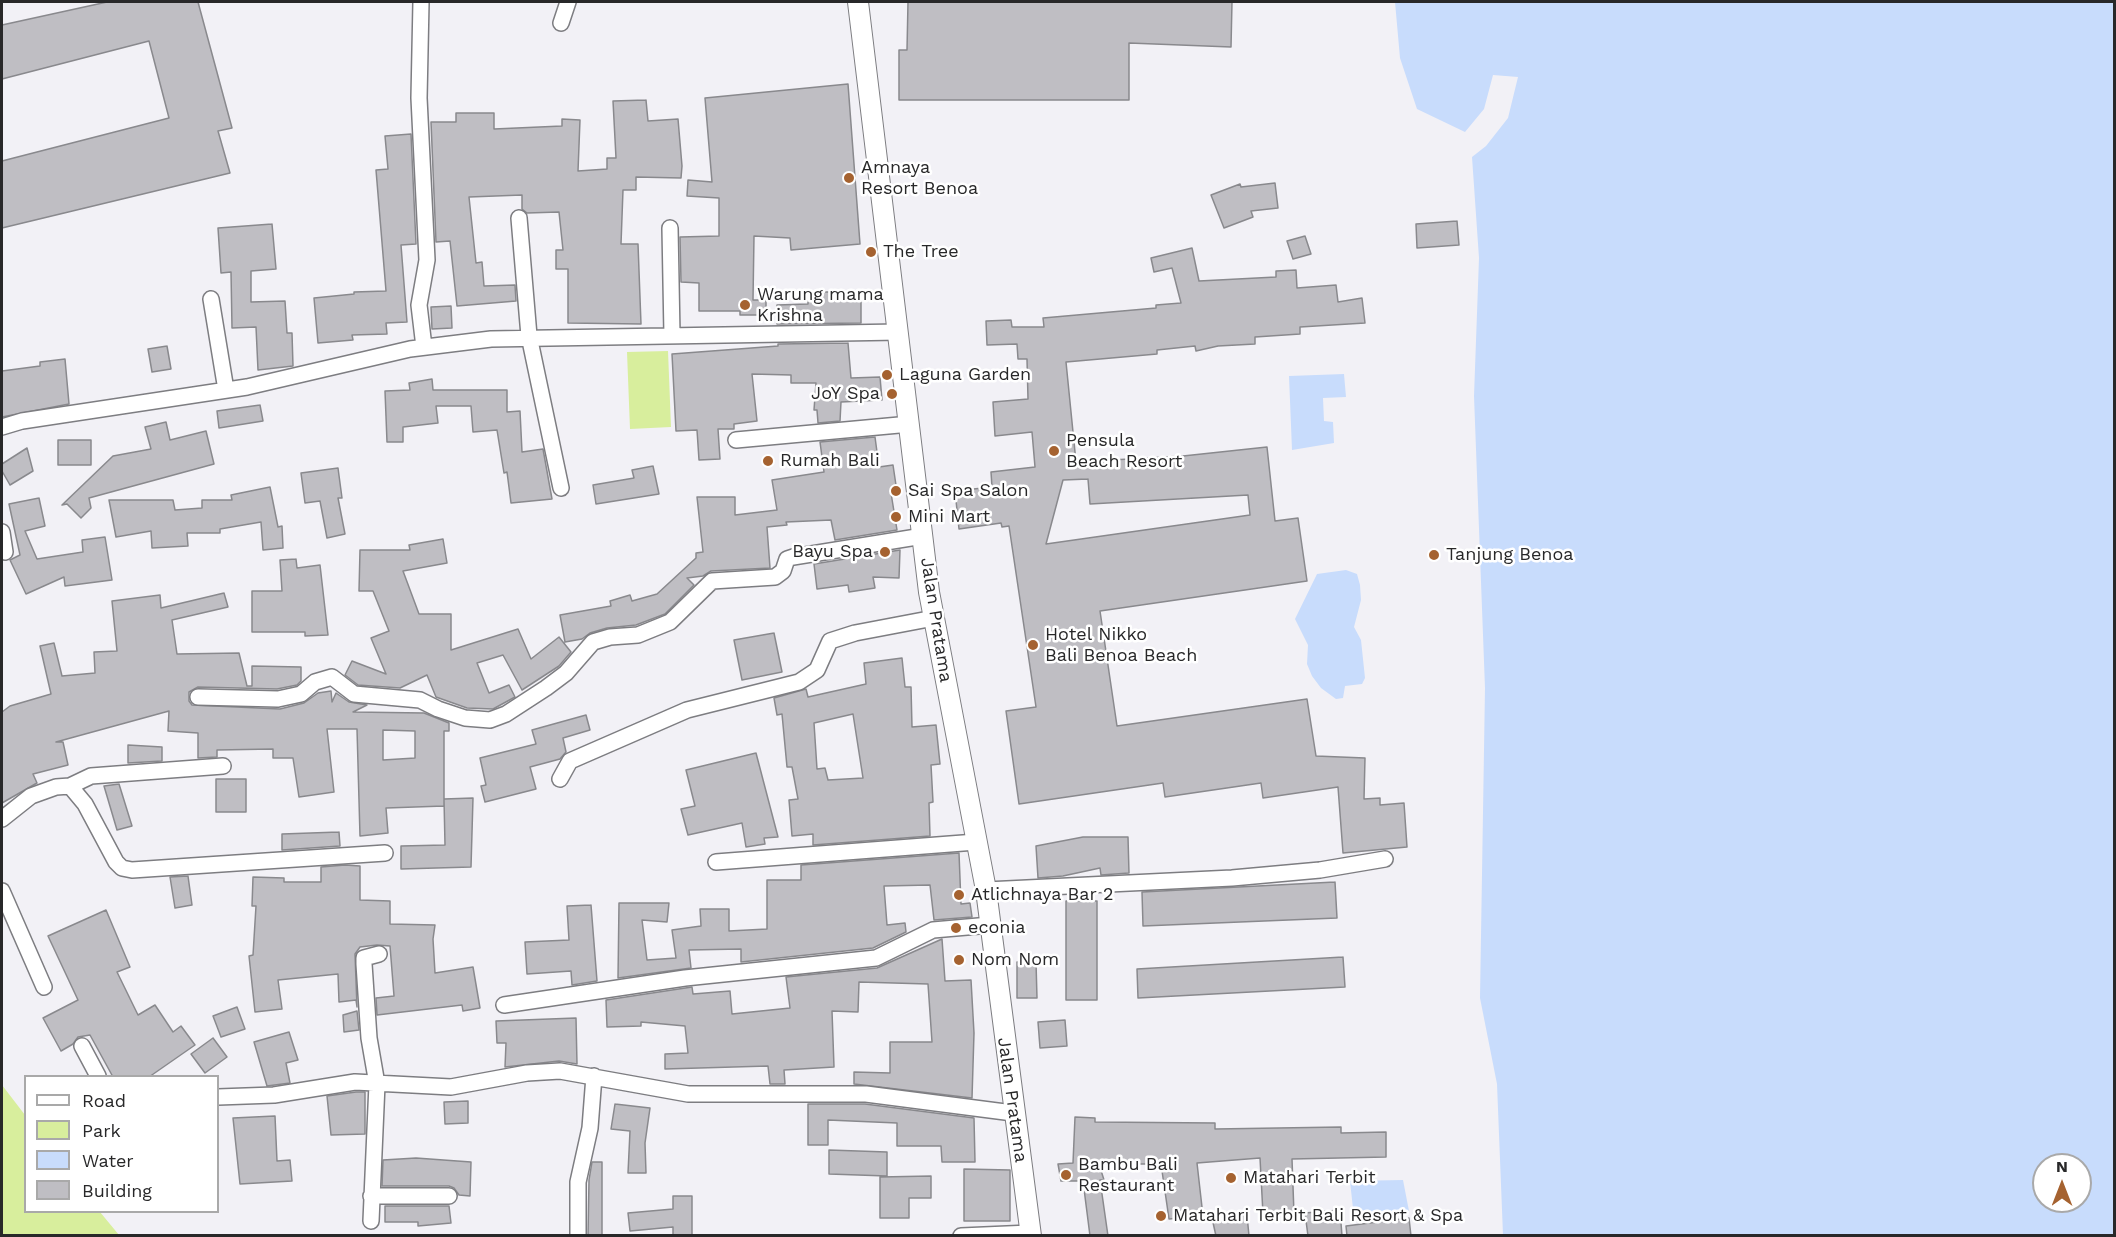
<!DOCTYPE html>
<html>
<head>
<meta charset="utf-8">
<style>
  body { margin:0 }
  #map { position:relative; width:2116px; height:1237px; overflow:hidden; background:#f2f1f6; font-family:"Work Sans",sans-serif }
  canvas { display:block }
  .frame { position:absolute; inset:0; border:3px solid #282829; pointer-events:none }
  .legend { position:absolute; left:24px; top:1075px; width:195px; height:138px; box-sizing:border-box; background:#fff; border:2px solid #a9a9a9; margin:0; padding:8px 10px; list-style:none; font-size:18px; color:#282829 }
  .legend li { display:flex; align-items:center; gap:12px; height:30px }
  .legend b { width:30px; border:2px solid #a9a9a9 }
  .north { position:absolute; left:2032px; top:1153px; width:60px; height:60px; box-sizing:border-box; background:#fff; border:2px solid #a9a9a9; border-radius:50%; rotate:0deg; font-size:16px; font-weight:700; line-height:24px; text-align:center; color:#282829 }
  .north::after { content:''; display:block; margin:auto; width:21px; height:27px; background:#a56230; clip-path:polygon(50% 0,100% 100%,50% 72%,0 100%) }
</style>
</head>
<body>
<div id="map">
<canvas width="2116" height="1237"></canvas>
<div class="frame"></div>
<ul class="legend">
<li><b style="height:8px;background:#fff"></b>Road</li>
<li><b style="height:16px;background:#d8ee9d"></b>Park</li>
<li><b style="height:16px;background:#c8dcfc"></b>Water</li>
<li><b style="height:16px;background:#bfbec3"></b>Building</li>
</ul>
<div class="north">N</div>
</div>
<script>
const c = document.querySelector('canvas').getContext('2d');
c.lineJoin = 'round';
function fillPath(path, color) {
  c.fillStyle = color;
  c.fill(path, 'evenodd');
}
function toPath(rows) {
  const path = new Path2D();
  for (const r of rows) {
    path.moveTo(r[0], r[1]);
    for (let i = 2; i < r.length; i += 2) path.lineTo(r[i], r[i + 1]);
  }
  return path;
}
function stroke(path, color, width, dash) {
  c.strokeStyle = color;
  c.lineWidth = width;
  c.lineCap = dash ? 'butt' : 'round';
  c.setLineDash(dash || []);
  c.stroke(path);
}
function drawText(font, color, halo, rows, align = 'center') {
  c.font = font + ' "Work Sans",sans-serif';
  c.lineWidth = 5;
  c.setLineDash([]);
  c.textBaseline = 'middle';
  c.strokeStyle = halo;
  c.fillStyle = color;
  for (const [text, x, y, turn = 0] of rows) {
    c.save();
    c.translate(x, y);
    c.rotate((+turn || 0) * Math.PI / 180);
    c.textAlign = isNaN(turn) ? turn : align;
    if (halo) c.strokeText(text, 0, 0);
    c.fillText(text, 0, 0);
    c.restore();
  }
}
const green = toPath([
  [668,351,671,427,630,429,627,352],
  [2,1085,25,1115,26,1212,100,1212,119,1235,2,1235]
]);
const water = toPath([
  [1395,2,2114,2,2114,1235,1503,1235,1497,1084,1480,998,1485,688,1474,396,1479,258,1472,157,1486,146,1508,118,1518,77,1493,75,1484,109,1465,132,1417,109,1400,58],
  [2044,1165,2080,1165,2080,1201,2044,1201],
  [1344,374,1346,397,1323,398,1324,421,1333,422,1334,443,1292,450,1289,376],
  [1346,570,1357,574,1360,585,1361,600,1354,627,1361,640,1365,678,1362,684,1345,686,1343,698,1336,699,1321,688,1312,676,1307,664,1308,645,1295,619,1317,574],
  [1403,1180,1409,1211,1354,1218,1350,1181]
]);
const building = toPath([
  [107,2,198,2,232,128,218,131,230,173,2,228,2,161,169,118,149,41,2,79,2,25,107,2],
  [908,2,1232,2,1231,47,1129,43,1129,100,899,100,899,50,907,50,908,2],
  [848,84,860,244,791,250,790,238,754,236,753,300,766,300,766,315,740,315,740,311,699,311,699,283,681,282,680,237,719,236,719,198,687,196,688,180,712,182,705,98,848,84],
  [646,100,648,121,678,119,682,166,681,178,636,177,636,190,623,190,621,244,638,244,641,324,568,323,568,269,556,269,556,250,563,250,559,212,527,213,522,209,522,195,469,197,476,263,482,262,484,286,515,285,516,301,457,306,450,241,436,242,431,122,456,122,456,113,494,113,494,129,562,126,562,119,580,120,578,171,607,169,607,158,616,158,613,101,646,100],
  [411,134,416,244,401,245,407,322,386,323,387,334,352,335,353,340,318,343,314,298,354,294,354,292,386,291,376,170,388,169,385,136,411,134],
  [1275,183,1278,208,1251,211,1253,217,1224,228,1211,195,1240,184,1241,187,1275,183],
  [1457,221,1459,245,1417,248,1416,224,1457,221],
  [272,224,276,269,251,271,251,302,285,301,287,333,292,333,293,366,258,370,256,327,232,328,231,272,221,273,218,228,272,224],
  [1305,236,1311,254,1293,259,1287,241,1305,236],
  [1192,248,1199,281,1276,277,1276,271,1296,270,1297,288,1336,285,1338,302,1362,298,1365,323,1300,327,1300,334,1255,337,1255,344,1218,346,1196,351,1195,346,1157,350,1157,354,1066,362,1076,462,1183,456,1267,447,1275,521,1298,518,1307,581,1100,611,1117,726,1307,699,1316,756,1365,758,1364,799,1380,798,1380,805,1404,803,1407,847,1343,853,1338,787,1263,798,1261,783,1165,797,1163,783,1019,804,1006,711,1036,707,1009,526,1002,527,1001,523,959,529,955,491,992,487,991,472,1035,467,1032,432,995,436,993,402,1028,399,1027,359,1018,359,1017,344,987,345,986,321,1011,320,1012,327,1044,327,1043,318,1156,308,1156,305,1181,303,1172,268,1154,272,1151,258,1192,248],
  [1088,479,1090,504,1248,495,1250,515,1046,544,1063,480,1088,479],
  [808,292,861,292,861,323,777,324,777,305,808,304,808,292],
  [451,306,452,328,432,329,431,307,451,306],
  [848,343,851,378,880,377,882,400,841,402,840,421,818,423,817,410,814,410,816,383,791,383,791,375,752,374,757,421,734,424,734,429,718,429,720,459,699,460,697,430,676,431,672,354,778,346,778,344,848,343],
  [167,346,171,369,152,372,148,349,167,346],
  [65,359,69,404,2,417,2,371,40,366,40,362,65,359],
  [432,379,433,390,507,390,507,412,520,411,522,452,543,449,552,499,511,503,507,472,504,473,497,430,473,432,471,406,436,406,438,423,403,427,403,442,387,442,385,391,410,390,409,383,432,379],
  [260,405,263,421,219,428,217,411,260,405],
  [166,422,170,440,206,431,214,464,89,498,91,508,81,518,67,504,62,505,113,456,151,449,145,427,166,422],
  [875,437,879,467,893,465,897,492,891,493,897,530,835,540,831,520,786,522,787,525,767,527,770,568,711,571,703,576,687,578,694,585,665,614,636,625,607,628,590,633,582,639,565,642,560,615,611,606,610,601,630,595,632,601,657,594,696,558,696,553,703,552,697,497,735,497,735,515,777,510,772,480,824,472,820,442,875,437],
  [58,440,91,440,91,465,58,465,58,440],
  [27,448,33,471,10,485,2,471,2,464,27,448],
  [653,466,659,494,596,504,593,485,634,478,632,470,653,466],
  [338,468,342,498,338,498,345,534,327,538,320,501,305,503,301,473,338,468],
  [270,487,278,527,282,526,283,548,263,550,261,522,220,529,220,533,187,533,188,546,152,548,151,531,116,537,109,500,173,500,175,510,202,508,202,500,232,500,231,495,270,487],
  [39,498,45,526,25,531,37,559,83,552,82,540,105,537,112,580,65,586,64,577,26,594,10,560,20,555,9,504,39,498],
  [443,539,447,563,403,571,419,614,451,614,451,650,518,629,531,659,559,637,571,652,559,666,522,690,503,655,477,663,489,693,509,685,515,697,493,709,467,708,436,697,427,675,400,688,358,685,345,675,352,661,386,674,371,638,389,631,373,591,359,591,360,550,410,550,409,545,443,539],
  [900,550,899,578,873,577,875,588,849,592,848,585,817,589,814,564,900,550],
  [296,559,297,568,320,565,328,635,305,636,305,632,252,632,252,591,282,591,280,560,296,559],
  [224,593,228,607,172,620,177,654,239,653,247,686,252,686,252,666,301,667,301,681,297,685,277,689,198,687,189,692,189,701,192,705,280,709,304,703,318,693,331,691,332,702,336,693,349,702,367,705,353,712,424,713,449,723,449,731,444,731,444,806,386,808,388,833,360,836,357,729,327,729,334,792,299,797,293,758,273,758,273,749,217,750,217,757,198,758,198,733,168,731,169,711,56,742,63,742,68,765,33,774,37,783,2,803,2,712,10,706,51,694,40,646,54,643,62,676,95,673,94,652,117,651,112,601,160,595,161,608,224,593],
  [383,730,415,731,415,758,383,760,383,730],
  [774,633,782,672,742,680,734,640,774,633],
  [902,658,905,687,911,687,912,727,936,725,940,764,931,765,933,802,929,803,930,836,813,845,813,834,792,836,789,800,798,799,792,767,787,767,782,714,777,715,774,698,806,689,808,697,866,684,864,663,902,658],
  [853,714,863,778,828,780,825,768,817,769,814,723,853,714],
  [586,715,590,730,563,738,566,752,560,759,530,767,536,789,485,802,481,786,486,785,480,758,536,744,532,730,586,715],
  [128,745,162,747,162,761,128,763,128,745],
  [756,753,778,837,764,838,765,844,746,847,742,823,688,835,681,809,695,806,686,770,756,753],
  [216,779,246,779,246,812,216,812,216,779],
  [119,784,132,826,117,830,104,786,119,784],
  [473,798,471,867,401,869,401,846,445,845,444,799,473,798],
  [339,832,340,846,282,850,282,834,339,832],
  [1083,837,1128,837,1129,873,1101,875,1100,868,1063,876,1038,878,1036,846,1083,837],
  [959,853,961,904,970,903,972,917,934,920,930,885,884,886,887,925,905,923,906,932,873,948,741,962,741,949,689,950,691,968,618,978,619,903,669,903,667,922,642,920,647,960,676,958,672,930,701,926,700,909,729,909,729,931,767,929,767,880,801,880,801,865,959,853],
  [345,865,360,866,360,900,390,901,390,924,435,925,433,939,435,973,473,967,480,1008,463,1011,462,1005,377,1015,376,998,394,996,390,946,377,945,360,947,355,954,357,1007,356,1000,339,1002,338,974,278,980,282,1009,255,1012,249,956,253,955,256,906,252,906,253,877,284,878,284,882,321,882,321,867,345,865],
  [188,876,192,905,175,908,170,877,188,876],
  [1335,882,1337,918,1143,926,1142,892,1335,882],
  [1066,901,1097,901,1097,1000,1066,1000,1066,901],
  [591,905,597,981,572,985,571,971,527,974,525,942,569,940,567,906,591,905],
  [106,910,130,967,117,972,138,1015,155,1005,173,1032,181,1026,195,1045,149,1077,113,1077,90,1035,78,1037,73,1044,61,1051,43,1018,78,1000,48,936,106,910],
  [942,939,945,981,971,980,974,1033,972,1098,854,1084,854,1072,890,1073,890,1042,932,1042,928,984,859,982,858,1012,832,1011,834,1067,784,1070,785,1084,770,1084,768,1066,665,1069,665,1054,688,1053,685,1026,641,1022,641,1026,607,1027,606,1000,692,987,693,994,730,991,732,1014,790,1008,786,977,877,968,942,939],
  [1343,957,1345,987,1138,998,1137,969,1343,957],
  [1017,962,1036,962,1037,998,1017,998,1017,962],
  [237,1007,245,1029,221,1037,213,1016,237,1007],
  [357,1011,359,1030,344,1032,343,1015,357,1011],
  [576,1018,577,1064,559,1061,505,1067,506,1043,497,1043,496,1021,576,1018],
  [1065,1020,1067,1046,1040,1048,1038,1022,1065,1020],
  [289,1032,298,1060,286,1063,290,1083,267,1086,254,1042,289,1032],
  [213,1038,227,1057,205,1073,191,1054,213,1038],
  [356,1092,365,1092,365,1134,331,1135,327,1096,356,1092],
  [468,1101,468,1123,445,1124,444,1102,468,1101],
  [615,1104,650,1108,645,1143,646,1173,628,1173,630,1131,611,1129,615,1104],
  [808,1104,865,1104,974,1118,975,1162,942,1162,941,1146,897,1146,897,1123,828,1120,828,1145,808,1145,808,1104],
  [275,1116,277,1161,290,1160,292,1181,240,1184,233,1118,275,1116],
  [1075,1117,1095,1118,1095,1122,1215,1123,1215,1129,1341,1127,1341,1133,1386,1132,1386,1157,1292,1159,1294,1214,1263,1214,1260,1158,1197,1163,1203,1216,1169,1219,1161,1164,1099,1164,1104,1180,1100,1180,1108,1236,1090,1236,1083,1181,1061,1181,1058,1164,1073,1163,1075,1117],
  [829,1150,887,1152,887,1176,829,1174,829,1150],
  [416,1158,471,1162,470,1196,459,1195,454,1188,449,1186,382,1186,383,1160,416,1158],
  [592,1162,602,1162,602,1236,588,1236,589,1180,592,1162],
  [964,1169,1010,1170,1010,1221,964,1221,964,1169],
  [931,1176,931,1198,909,1198,909,1218,880,1218,880,1177,931,1176],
  [673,1196,692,1196,692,1236,673,1236,673,1227,630,1231,628,1213,673,1209,673,1196],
  [385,1206,449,1206,451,1223,418,1226,418,1222,385,1222,385,1206],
  [1340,1210,1342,1236,1308,1236,1305,1213,1340,1210],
  [1247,1215,1249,1236,1216,1236,1212,1218,1247,1215],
  [1409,1218,1411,1236,1347,1236,1346,1226,1409,1218]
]);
const minor = toPath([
  [421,2,419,98,427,260,419,305,424,347],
  [561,23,568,2],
  [519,218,529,336,561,488],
  [670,228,672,335],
  [211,299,226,390],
  [2,427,22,421,247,387,410,349,491,339,899,332],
  [736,440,910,424],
  [2,532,5,552],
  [198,697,278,699,301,694,315,682,332,677,354,694,420,700,438,709,465,718,490,720,506,714,546,688,566,673,593,642,610,637,638,635,670,622,712,581,775,577,783,571,787,559,793,557,923,536],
  [560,779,570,761,687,710,799,682,817,670,830,641,855,633,934,618],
  [70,786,85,804,116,862,122,868,132,870,385,853],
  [2,819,31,796,56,787,70,786,91,776,223,766],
  [716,862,976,842],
  [986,890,1232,878,1320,870,1385,859],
  [2,891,44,987],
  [504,1005,685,978,876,958,933,930,990,925],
  [82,1046,98,1076],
  [218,1097,274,1095,355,1082,451,1087,527,1073,560,1071,688,1094,866,1094,1013,1113],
  [371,1196,449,1196],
  [371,1221,377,1084,369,1038,364,964,364,958,379,954],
  [578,1236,578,1182,590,1128,594,1076],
  [961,1236,1030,1233]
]);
const tertiary = toPath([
  [858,2,929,592,986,890,1031,1236]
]);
const markers = [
  [849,178,6,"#a56230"],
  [871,252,6,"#a56230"],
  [745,305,6,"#a56230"],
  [887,375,6,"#a56230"],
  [892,394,6,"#a56230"],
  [1054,451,6,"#a56230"],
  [768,461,6,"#a56230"],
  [896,491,6,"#a56230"],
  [896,517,6,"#a56230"],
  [885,552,6,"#a56230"],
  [1434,555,6,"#a56230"],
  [1033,645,6,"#a56230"],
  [959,895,6,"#a56230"],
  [956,928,6,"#a56230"],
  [959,960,6,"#a56230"],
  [1066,1175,6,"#a56230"],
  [1231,1178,6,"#a56230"],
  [1161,1216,6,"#a56230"]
];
const poiNames = [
  ["Amnaya",861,168],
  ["Resort Benoa",861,189],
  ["The Tree",883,252],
  ["Warung mama",757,295],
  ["Krishna",757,316],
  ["Laguna Garden",899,375],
  ["JoY Spa",880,394,"right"],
  ["Pensula",1066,441],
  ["Beach Resort",1066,462],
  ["Rumah Bali",780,461],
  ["Sai Spa Salon",908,491],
  ["Mini Mart",908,517],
  ["Bayu Spa",873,552,"right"],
  ["Tanjung Benoa",1446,555],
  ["Hotel Nikko",1045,635],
  ["Bali Benoa Beach",1045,656],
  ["Atlichnaya Bar 2",971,895],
  ["econia",968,928],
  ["Nom Nom",971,960],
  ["Bambu Bali",1078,1165],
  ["Restaurant",1078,1186],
  ["Matahari Terbit",1243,1178],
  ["Matahari Terbit Bali Resort & Spa",1173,1216]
];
const streetNames = [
  ["Jalan Pratama",936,620,81],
  ["Jalan Pratama",1012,1100,82]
];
fillPath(green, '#d8ee9d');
fillPath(water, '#c8dcfc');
fillPath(building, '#bfbec3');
stroke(building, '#89898d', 1.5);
stroke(minor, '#7d7d81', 18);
stroke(tertiary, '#7d7d81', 22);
stroke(minor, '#fff', 15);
stroke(tertiary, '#fff', 20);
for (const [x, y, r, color] of markers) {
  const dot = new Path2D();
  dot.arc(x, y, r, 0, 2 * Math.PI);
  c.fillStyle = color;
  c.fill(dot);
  stroke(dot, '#fff', 2);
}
drawText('18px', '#282829', '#fff', poiNames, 'left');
drawText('18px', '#282829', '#fff', streetNames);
</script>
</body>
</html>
